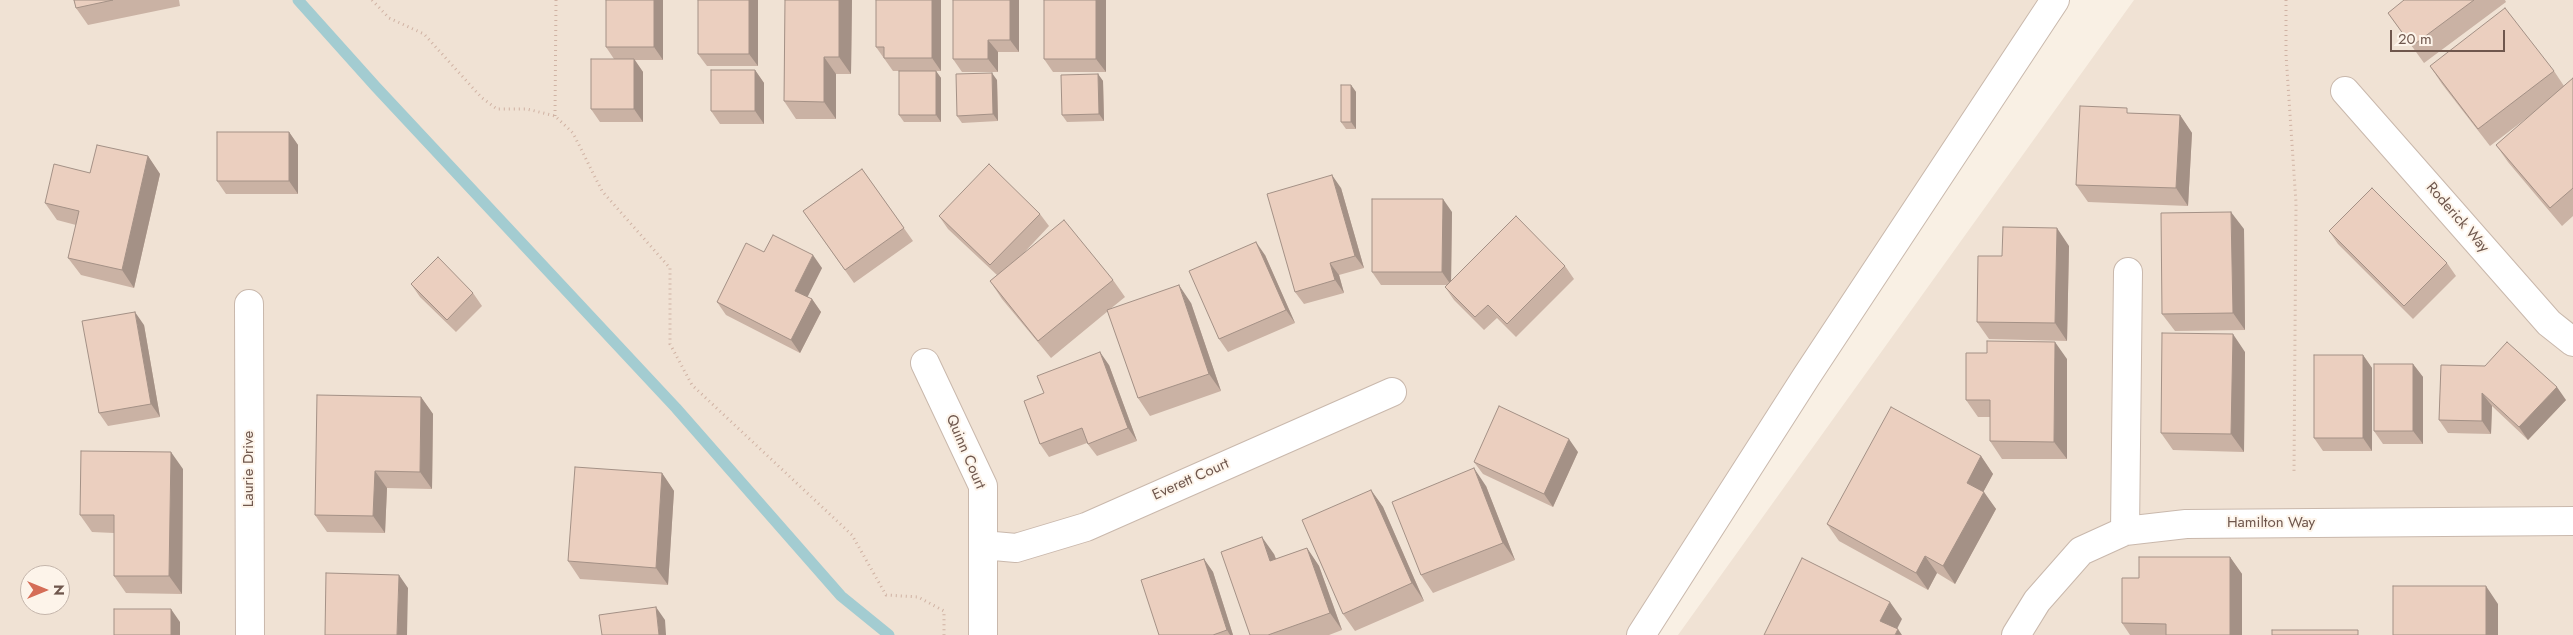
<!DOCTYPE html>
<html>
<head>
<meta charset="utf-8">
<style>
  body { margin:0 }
  #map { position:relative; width:2573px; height:635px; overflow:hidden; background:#f9f0e4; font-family:Jost,sans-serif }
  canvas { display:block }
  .north { position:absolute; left:20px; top:565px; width:50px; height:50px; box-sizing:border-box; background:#fdf4ea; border:1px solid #c4b5ab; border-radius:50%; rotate:90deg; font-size:14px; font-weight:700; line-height:20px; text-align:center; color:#6f574d }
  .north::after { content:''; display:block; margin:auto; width:18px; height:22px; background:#d56d57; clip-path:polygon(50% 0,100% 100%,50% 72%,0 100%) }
  .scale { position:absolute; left:2390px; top:30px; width:115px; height:22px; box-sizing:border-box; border:2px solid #6f574d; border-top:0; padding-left:6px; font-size:15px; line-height:18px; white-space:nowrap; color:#6f574d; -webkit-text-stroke:4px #fdf4ea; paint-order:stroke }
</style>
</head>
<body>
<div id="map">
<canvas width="2573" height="635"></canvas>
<div class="north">N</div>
<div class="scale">20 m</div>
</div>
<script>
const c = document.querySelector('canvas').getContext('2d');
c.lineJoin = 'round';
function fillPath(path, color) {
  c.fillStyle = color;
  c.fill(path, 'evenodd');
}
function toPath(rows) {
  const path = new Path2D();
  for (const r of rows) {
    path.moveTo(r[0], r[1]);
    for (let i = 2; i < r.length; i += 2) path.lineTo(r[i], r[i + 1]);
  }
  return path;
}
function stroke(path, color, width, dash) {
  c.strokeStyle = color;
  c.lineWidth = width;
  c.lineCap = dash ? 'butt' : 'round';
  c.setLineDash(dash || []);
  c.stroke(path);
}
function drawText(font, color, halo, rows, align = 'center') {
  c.font = font + ' Jost,sans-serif';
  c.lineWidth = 4;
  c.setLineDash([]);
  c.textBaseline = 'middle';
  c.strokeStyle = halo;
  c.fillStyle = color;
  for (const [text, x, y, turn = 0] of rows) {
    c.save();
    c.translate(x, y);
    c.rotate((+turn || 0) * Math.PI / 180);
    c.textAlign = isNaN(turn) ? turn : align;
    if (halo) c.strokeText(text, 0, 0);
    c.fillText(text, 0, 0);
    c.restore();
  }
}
const residential = toPath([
  [0,0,2037,0,1631,635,0,635],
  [30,575,60,575,60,605,30,605],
  [2134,0,2573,0,2573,635,1678,635]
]);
const stream = toPath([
  [298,0,376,87,676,408,841,596,889,635]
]);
const path = toPath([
  [372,0,389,18,424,34,481,97,497,109,527,109,555,116,573,133,602,191,670,268,670,344,692,385,852,535,886,595,918,597,944,611,944,635],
  [2286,0,2286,55,2296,203,2294,472],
  [555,116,556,0]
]);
const minor = toPath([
  [2345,91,2549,323,2573,342],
  [249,304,250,635],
  [925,363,983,486,983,635],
  [2125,531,2128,272],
  [983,545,1016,548,1086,527,1392,392],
  [1641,635,1806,377,2055,0],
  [2016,635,2037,601,2081,551,2125,531,2186,524,2573,521]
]);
const wall = toPath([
  [74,0,179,0,180,6,88,25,76,8],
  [663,0,663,60,635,60,643,72,643,122,600,122,591,109,614,59,606,47],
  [758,0,758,66,707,66,698,54],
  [785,0,852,0,851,74,836,74,836,119,796,119,784,101],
  [941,0,941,71,893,71,876,47],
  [1019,0,1019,52,998,52,998,72,962,72,953,59],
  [1106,0,1106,72,1053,72,1044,59],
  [2403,0,2505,0,2506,2,2424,63,2388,13,2404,1],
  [2430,66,2554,71,2564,86,2573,78,2573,217,2573,216,2562,226,2508,162,2496,145,2532,114,2490,146,2442,84],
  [755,70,764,83,764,124,720,124,711,111],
  [936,71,941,78,941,122,904,122,899,115],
  [1098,74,1103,81,1104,121,1067,122,1062,115],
  [997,80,998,121,962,123,957,116],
  [1351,85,1356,92,1356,129,1346,129,1341,122],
  [2131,113,2180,115,2192,133,2188,206,2088,202,2076,185],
  [289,132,298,145,298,194,226,194,217,181],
  [148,156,160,174,134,288,81,275,68,258,76,225,57,220,45,203],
  [862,169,913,241,854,283,803,211],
  [1341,188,1364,268,1339,275,1344,293,1304,304,1295,292],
  [1452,212,1451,281,1565,266,1574,279,1516,337,1497,318,1484,330,1454,300,1445,287,1447,285,1381,285,1372,272],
  [1040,214,1049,226,1020,257,1113,280,1125,297,1109,310,1191,303,1221,391,1150,416,1138,398,1108,311,1051,358,1002,299,990,281,997,275,948,229,939,216],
  [2244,229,2245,330,2175,331,2162,314],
  [2329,231,2447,263,2456,276,2413,319,2338,244],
  [2069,246,2067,341,1989,339,1977,322,2002,256],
  [764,252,822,268,807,297,812,299,821,312,800,353,726,315,717,302],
  [1265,255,1295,323,1228,352,1219,339],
  [411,284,473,293,482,306,456,332,420,297],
  [144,325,160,417,108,426,99,413],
  [2245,352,2244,452,2173,450,2161,433],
  [1987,353,2067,359,2067,459,2002,459,1990,441,1990,417,1978,417,1966,400],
  [2363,355,2372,368,2372,451,2323,451,2314,438],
  [2413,364,2423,377,2423,444,2383,444,2374,431],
  [1109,365,1137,441,1097,456,1087,443,1049,457,1040,444,1044,393],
  [2441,365,2566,400,2528,440,2492,406,2491,434,2448,433,2439,420],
  [421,397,433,414,432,489,387,488,385,533,327,532,315,515],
  [1578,452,1553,507,1483,474,1474,462],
  [1981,456,1993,474,1983,492,1996,509,1955,584,1937,573,1928,590,1839,541,1827,524],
  [183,469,182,594,126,593,114,576,114,533,92,532,80,515],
  [662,473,674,491,668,585,580,579,568,561],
  [1486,486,1515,560,1433,593,1421,575],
  [1371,490,1383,507,1424,601,1355,631,1343,614],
  [1307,548,1319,566,1342,630,1329,635,1250,635,1274,554,1276,559],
  [2230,557,2242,574,2242,635,2130,635,2122,623],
  [1204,559,1213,572,1233,635,1159,635]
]);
const shadedWall = toPath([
  [654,0,663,0,663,60,654,47],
  [749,0,758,0,758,66,749,54],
  [839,0,852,0,851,74,839,57],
  [932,0,941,0,941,71,932,58],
  [1010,0,1019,0,1019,52,1010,40],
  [1096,0,1106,0,1106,72,1096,59],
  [988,40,998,52,998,72,988,59],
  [824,57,836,74,836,119,824,102],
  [634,59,643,72,643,122,634,109],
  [755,70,764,83,764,124,755,111],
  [936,71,941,78,941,122,936,115],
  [992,73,997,80,998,121,993,114],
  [1098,74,1103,81,1104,121,1099,114],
  [1351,85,1356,92,1356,129,1351,122],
  [2180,115,2192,133,2188,206,2176,188],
  [289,132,298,145,298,194,289,181],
  [148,156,160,174,134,288,122,270],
  [1332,175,1341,188,1364,268,1355,256],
  [1443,199,1452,212,1451,285,1442,272],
  [2231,212,2244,229,2245,330,2233,313],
  [2057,228,2069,246,2067,341,2055,323],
  [1256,242,1265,255,1295,323,1286,310],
  [813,255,822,268,804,304,795,291],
  [1330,263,1339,275,1344,293,1335,280],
  [1179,285,1191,303,1221,391,1209,374],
  [812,299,821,312,800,353,791,340],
  [135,312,144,325,160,417,151,404],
  [2233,334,2245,352,2244,452,2231,434],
  [2055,342,2067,359,2067,459,2054,442],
  [1100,352,1109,365,1137,441,1128,428],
  [2363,355,2372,368,2372,451,2363,438],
  [2413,364,2423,377,2423,444,2413,431],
  [2557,387,2566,400,2528,440,2519,427],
  [2482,393,2492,406,2491,434,2482,421],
  [421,397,433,414,432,489,420,472],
  [1569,439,1578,452,1553,507,1544,494],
  [171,452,183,469,182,594,169,576],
  [1981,456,1993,474,1979,500,1967,483],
  [1474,468,1486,486,1515,560,1503,543],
  [375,471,387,488,385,533,373,516],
  [662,473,674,491,668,585,656,568],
  [1371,490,1383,507,1424,601,1412,583],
  [1984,492,1996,509,1955,584,1943,566],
  [1262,537,1274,554,1283,578,1270,561],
  [1307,548,1319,566,1342,630,1330,613],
  [1925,556,1937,573,1928,590,1916,573],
  [2230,557,2242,574,2242,635,2230,635],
  [1204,559,1213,572,1233,635,1230,635,1227,630],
  [399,575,408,588,407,635,397,635],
  [2486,586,2498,604,2498,635,2486,635],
  [1890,602,1902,619,1894,635,1880,621],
  [656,607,665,620,666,635,659,635],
  [171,609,180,622,180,635,171,635],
  [1898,629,1902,635,1895,635]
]);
const building = toPath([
  [74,0,113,0,76,8,74,0],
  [606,0,654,0,654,47,606,47,606,0],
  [698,0,749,0,749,54,698,54,698,0],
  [785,0,839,0,839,57,824,57,824,102,784,101,785,0],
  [876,0,932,0,932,58,884,58,884,47,876,47,876,0],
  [953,0,1010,0,1010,40,988,40,988,59,953,59,953,0],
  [1044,0,1096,0,1096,59,1044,59,1044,0],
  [2404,0,2474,0,2412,46,2388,13,2404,0],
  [2505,8,2554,71,2478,129,2430,66,2505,8],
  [591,59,634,59,634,109,591,109,591,59],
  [711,70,755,70,755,111,711,111,711,70],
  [899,71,936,71,936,115,899,115,899,71],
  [992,73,993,114,957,116,956,74,992,73],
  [1098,74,1099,114,1062,115,1061,75,1098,74],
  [2573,78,2573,188,2550,208,2496,145,2573,78],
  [1341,85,1351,85,1351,122,1341,122,1341,85],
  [2080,106,2127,108,2127,113,2180,115,2176,188,2076,185,2080,106],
  [217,132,289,132,289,181,217,181,217,132],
  [97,145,148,156,122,270,68,258,79,211,45,203,54,164,90,173,97,145],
  [989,164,1040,214,990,265,939,216,989,164],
  [862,169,904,228,845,270,803,211,862,169],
  [1332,175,1355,256,1330,263,1335,280,1295,292,1267,194,1332,175],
  [2372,188,2447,263,2404,306,2329,231,2372,188],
  [1372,199,1443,199,1442,272,1372,272,1372,199],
  [2231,212,2233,313,2162,314,2161,213,2231,212],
  [1516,216,1565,266,1507,324,1488,305,1475,317,1445,287,1516,216],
  [1064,220,1113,280,1038,341,990,281,1064,220],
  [2003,227,2057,228,2055,323,1977,322,1978,256,2002,256,2003,227],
  [773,235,813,255,795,291,812,299,791,340,717,302,746,243,764,252,773,235],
  [1256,242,1286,310,1219,339,1189,271,1256,242],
  [438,257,473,293,447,320,411,284,438,257],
  [1179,285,1209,374,1138,398,1107,310,1179,285],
  [135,312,151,404,99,413,82,321,135,312],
  [2162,333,2233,334,2231,434,2161,433,2162,333],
  [1987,341,2055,342,2054,442,1990,441,1990,400,1966,400,1966,353,1987,353,1987,341],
  [2507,342,2557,387,2519,427,2482,393,2482,421,2439,420,2441,365,2485,366,2507,342],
  [1100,352,1128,428,1088,444,1082,428,1040,444,1024,401,1044,393,1037,376,1100,352],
  [2314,355,2363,355,2363,438,2314,438,2314,355],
  [2374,364,2413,364,2413,431,2374,431,2374,364],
  [317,395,421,397,420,472,375,471,373,516,315,515,317,395],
  [1499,406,1569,439,1544,494,1474,462,1499,406],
  [1891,407,1981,456,1967,483,1984,492,1943,566,1925,556,1916,573,1827,524,1891,407],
  [81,451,171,452,169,576,114,576,114,515,80,515,81,451],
  [575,467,662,473,656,568,568,561,575,467],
  [1474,468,1503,543,1421,575,1392,502,1474,468],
  [1371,490,1412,583,1343,614,1302,520,1371,490],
  [1262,537,1270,561,1307,548,1330,613,1268,635,1250,635,1221,552,1262,537],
  [2139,557,2230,557,2230,635,2166,635,2166,624,2122,623,2122,578,2139,578,2139,557],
  [1802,558,1890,602,1880,621,1898,629,1895,635,1764,635,1802,558],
  [1204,559,1227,630,1213,635,1159,635,1141,580,1204,559],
  [326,573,399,575,397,635,325,635,326,573],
  [2393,586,2486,586,2486,635,2393,635,2393,586],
  [656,607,659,635,602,635,599,615,656,607],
  [114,609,171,609,171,635,114,635,114,609],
  [2272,630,2358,630,2358,635,2272,635,2272,630]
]);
const streetNames = [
  ["Roderick Way",2457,218,49],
  ["Quinn Court",965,452,67],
  ["Laurie Drive",249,469,-90],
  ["Everett Court",1191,480,-24],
  ["Hamilton Way",2271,523]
];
fillPath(residential, '#f0e2d4');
stroke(stream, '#a3ccd1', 11);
stroke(minor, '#c9b8ac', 30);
stroke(path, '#d0b2a3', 3, [1, 4]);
stroke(minor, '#fff', 28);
fillPath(wall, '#cab2a4');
fillPath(shadedWall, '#a49186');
fillPath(building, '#ebcfbf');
stroke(building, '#a49186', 1);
drawText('15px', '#6f574d', '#fdf4ea', streetNames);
</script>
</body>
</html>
